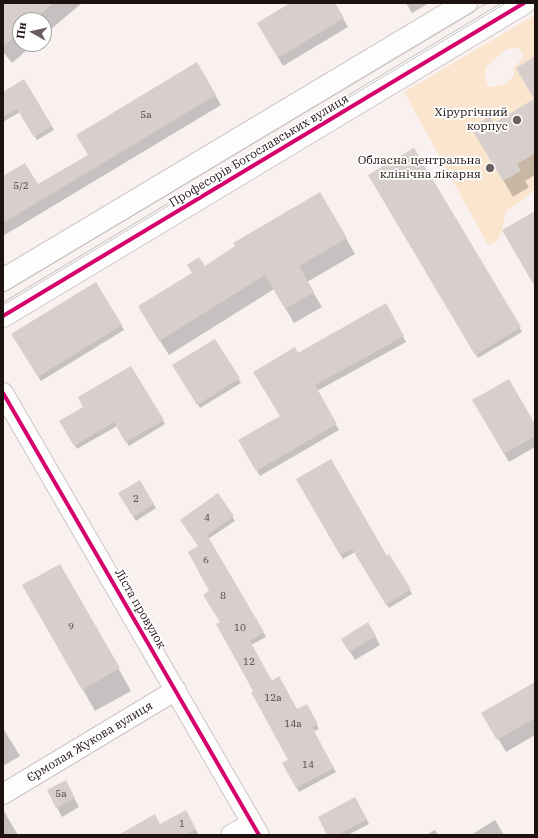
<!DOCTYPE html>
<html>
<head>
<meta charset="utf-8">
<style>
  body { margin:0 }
  #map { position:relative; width:538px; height:838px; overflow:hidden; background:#f9f1f0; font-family:"IBM Plex Serif",serif }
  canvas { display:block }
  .frame { position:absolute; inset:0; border:4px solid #1e1210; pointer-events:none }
  .north { position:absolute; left:12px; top:12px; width:40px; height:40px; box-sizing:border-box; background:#fff; border:1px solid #a5a09f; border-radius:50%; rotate:278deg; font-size:11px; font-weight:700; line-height:16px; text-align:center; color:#1e1210 }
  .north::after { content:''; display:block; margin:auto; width:14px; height:18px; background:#6b605e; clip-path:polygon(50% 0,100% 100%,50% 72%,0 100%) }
</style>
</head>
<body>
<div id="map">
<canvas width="538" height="838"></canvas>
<div class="frame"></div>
<div class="north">Пн</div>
</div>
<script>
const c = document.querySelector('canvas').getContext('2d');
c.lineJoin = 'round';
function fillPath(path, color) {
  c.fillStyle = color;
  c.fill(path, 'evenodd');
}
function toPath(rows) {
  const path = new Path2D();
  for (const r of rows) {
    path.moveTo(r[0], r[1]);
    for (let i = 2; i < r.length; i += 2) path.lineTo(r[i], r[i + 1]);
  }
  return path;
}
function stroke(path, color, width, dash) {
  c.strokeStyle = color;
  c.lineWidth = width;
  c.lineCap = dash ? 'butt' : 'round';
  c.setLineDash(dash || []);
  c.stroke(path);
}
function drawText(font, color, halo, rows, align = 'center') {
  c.font = font + ' "IBM Plex Serif",serif';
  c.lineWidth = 3.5;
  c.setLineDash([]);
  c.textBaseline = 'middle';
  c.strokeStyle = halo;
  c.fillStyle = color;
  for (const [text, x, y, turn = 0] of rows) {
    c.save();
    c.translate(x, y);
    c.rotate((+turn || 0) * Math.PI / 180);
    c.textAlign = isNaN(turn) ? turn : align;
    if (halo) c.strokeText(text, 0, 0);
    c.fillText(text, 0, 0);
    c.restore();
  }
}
const green = toPath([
  [535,15,535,56,516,68,534,99,494,123,490,117,471,128,503,181,520,171,517,164,535,153,535,189,523,200,506,211,501,233,497,242,488,245,404,92],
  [515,47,523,52,521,60,514,67,514,75,506,84,488,87,485,77,486,67,505,50]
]);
const shadow = toPath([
  [3,3,82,3,44,35,44,20,20,20,20,44,34,44,12,63,3,52],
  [292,3,334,3,348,27,283,66,258,23],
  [406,3,429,3,412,13],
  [197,63,221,105,3,236,3,177,38,186,89,155],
  [24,80,54,130,37,140,20,112,3,122,3,93],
  [535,100,535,175,525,181,529,187,513,197,473,128,494,124],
  [414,149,522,332,478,358,370,176],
  [320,193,355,254,307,282,322,307,294,323,274,289,169,355,148,322,204,267],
  [95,283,124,330,41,381,12,334],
  [386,305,406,342,317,391,339,430,260,476,240,440,281,417,298,354],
  [215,340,241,383,200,408,174,366],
  [131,367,165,424,129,446,117,426,77,449,61,421,85,407],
  [474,401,535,426,535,447,509,462],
  [298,479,386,557,389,555,412,594,389,608,355,552,343,559],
  [139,481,156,508,136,521,119,493],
  [218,495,235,521,208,539,266,637,251,645,271,682,297,710,306,705,319,729,313,732,336,772,299,792,284,763,289,760,254,691,221,623,211,591,199,547],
  [60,565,131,691,95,711,24,586],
  [368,623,380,645,355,660,342,639],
  [535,683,535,735,506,752,483,713],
  [3,728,20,756,3,766],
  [70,790,79,807,62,817,48,791],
  [355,798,369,824,348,835,328,835],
  [4,811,9,820,18,835,3,835,3,812],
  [185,811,199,835,136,835,160,825],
  [495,820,504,835,471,835],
  [435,830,438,835,426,835]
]);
const building = toPath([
  [3,3,53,3,34,20,20,20,20,32,3,46],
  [290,3,335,3,344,18,278,58,257,23],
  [535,56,535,153,517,164,521,171,503,181,471,128,490,116,494,123,534,99,516,68],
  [197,62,216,95,3,223,3,176,25,163,38,184,88,155,76,135],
  [24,79,52,126,34,137,17,109,3,117,3,92],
  [414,148,521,327,475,355,368,175],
  [320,192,347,238,299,266,314,292,285,309,265,275,159,341,138,306,192,273,187,265,199,257,205,266,235,246,233,243],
  [535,211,535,287,502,230],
  [96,282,122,325,38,377,11,334],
  [386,303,404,336,315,385,337,424,256,471,238,440,280,416,253,372,295,347,298,353],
  [215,339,240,378,197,405,172,365],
  [131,366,164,420,125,442,114,422,74,446,59,421,83,407,78,397],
  [509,379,535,424,535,436,504,454,472,400],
  [331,459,387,556,389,554,411,589,386,605,352,549,340,555,296,479],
  [140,480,154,504,133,517,118,493],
  [218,493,234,516,207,535,264,632,250,641,272,681,279,676,297,709,307,704,318,724,312,727,334,768,296,788,282,763,288,760,251,692,253,691,216,624,220,622,203,595,209,591,188,552,198,546,180,520],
  [60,564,120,668,82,690,22,585],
  [368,622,376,636,349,652,341,639],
  [535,682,535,718,497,740,481,713],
  [66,780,75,798,56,808,47,790],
  [355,797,367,819,338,835,327,835,318,817],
  [186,810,196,829,185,835,118,835,155,814,160,824]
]);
const minor = toPath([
  [3,393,259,835],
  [3,794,176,690],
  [231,835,252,823]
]);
const tertiary = toPath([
  [3,280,466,3],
  [3,316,524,3]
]);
const tram = toPath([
  [3,293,487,3],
  [3,305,506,3]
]);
const cycleway = toPath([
  [3,316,524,3],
  [3,393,259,835]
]);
const markers = [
  [517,120,5,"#6b605e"],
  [490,168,5,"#6b605e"]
];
const numberNames = [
  ["5а",146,115],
  ["5/2",21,186],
  ["2",136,499],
  ["4",207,518],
  ["6",206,560],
  ["8",223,596],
  ["9",71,627],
  ["10",240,628],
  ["12",249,662],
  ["12а",273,698],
  ["14а",293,724],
  ["14",308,765],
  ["5а",61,794],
  ["1",182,824]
];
const poiNames = [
  ["Хірургічний",508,113],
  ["корпус",508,127],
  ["Обласна центральна",481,161],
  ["клінічна лікарня",481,175]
];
const streetNames = [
  ["Професорів Богославських вулиця",259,151,-31],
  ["Ліста провулок",140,609,60],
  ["Єрмолая Жукова вулиця",90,742,-31]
];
fillPath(green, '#fce5cf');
fillPath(shadow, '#0003');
fillPath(building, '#d8cfcc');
stroke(minor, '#cec3c2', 22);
stroke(tertiary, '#cec3c2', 24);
stroke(minor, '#fefdfd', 20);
stroke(tertiary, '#fefdfd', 22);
stroke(tram, '#c5c2c2', 1);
stroke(cycleway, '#d6006c', 4);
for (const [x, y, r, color] of markers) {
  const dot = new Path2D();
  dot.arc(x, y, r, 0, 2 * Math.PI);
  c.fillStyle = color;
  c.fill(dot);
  stroke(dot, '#fff', 1.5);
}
drawText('10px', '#4c413f', null, numberNames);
drawText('12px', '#1e1210', '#fff', poiNames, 'right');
drawText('12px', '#1e1210', '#fff', streetNames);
</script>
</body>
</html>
